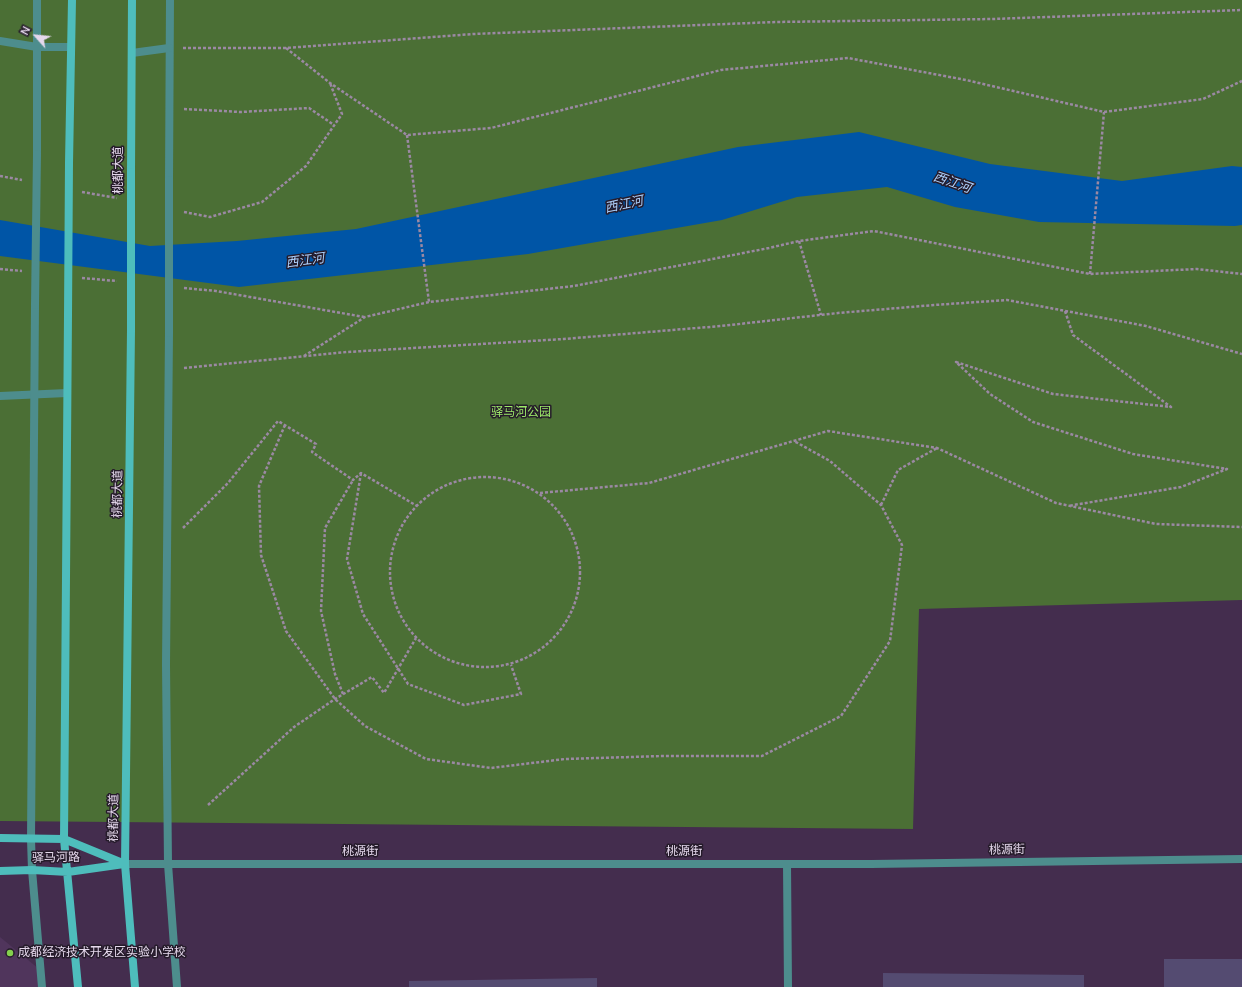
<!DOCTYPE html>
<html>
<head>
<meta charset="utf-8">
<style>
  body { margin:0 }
  #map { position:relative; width:1242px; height:987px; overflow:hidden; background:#442d4e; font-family:Manrope,sans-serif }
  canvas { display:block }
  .north { position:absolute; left:16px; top:16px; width:40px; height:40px; -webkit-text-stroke:3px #251b2a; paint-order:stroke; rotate:297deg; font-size:11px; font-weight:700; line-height:16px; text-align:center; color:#e5d8ec }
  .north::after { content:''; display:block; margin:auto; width:14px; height:18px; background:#e5d8ec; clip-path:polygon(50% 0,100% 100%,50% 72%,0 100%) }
</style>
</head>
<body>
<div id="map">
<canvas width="1242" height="987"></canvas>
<div class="north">N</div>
</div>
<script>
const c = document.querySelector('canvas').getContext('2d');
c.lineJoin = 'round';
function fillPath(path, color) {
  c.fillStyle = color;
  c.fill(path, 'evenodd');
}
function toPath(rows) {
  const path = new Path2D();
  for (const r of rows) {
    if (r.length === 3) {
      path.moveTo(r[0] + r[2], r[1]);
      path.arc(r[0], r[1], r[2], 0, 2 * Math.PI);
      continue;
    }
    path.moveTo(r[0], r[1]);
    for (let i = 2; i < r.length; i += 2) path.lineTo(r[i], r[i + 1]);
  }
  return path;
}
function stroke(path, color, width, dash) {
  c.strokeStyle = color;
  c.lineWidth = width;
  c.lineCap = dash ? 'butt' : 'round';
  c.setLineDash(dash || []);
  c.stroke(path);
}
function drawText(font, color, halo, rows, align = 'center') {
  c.font = font + ' Manrope,"Noto Sans SC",sans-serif';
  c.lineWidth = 3;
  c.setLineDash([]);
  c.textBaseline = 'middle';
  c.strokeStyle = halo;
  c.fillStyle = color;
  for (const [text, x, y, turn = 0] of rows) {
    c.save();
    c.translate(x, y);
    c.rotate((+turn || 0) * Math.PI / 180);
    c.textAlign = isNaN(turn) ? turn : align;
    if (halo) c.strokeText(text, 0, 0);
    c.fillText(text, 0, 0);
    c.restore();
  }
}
const built = toPath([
  [0,937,39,969,41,987,0,987]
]);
const green = toPath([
  [0,0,1242,0,1242,600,919,609,913,829,0,821]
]);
const water = toPath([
  [859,132,990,164,1122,181,1232,166,1242,167,1242,225,1235,226,1039,222,955,207,887,187,797,197,722,220,528,254,239,287,0,256,0,220,150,246,237,241,356,229,738,147]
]);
const building = toPath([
  [1164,959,1242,959,1242,987,1164,987],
  [883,973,1084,975,1084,987,883,987],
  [597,978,597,987,409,987,409,981]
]);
const path = toPath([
  [183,48,286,48,473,34,776,22,992,19,1242,10],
  [286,48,330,83,407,135,491,128,721,70,848,58,966,80,1104,112,1203,99,1242,81],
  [184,109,241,112,309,108,334,125],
  [407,135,429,302],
  [0,176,22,180],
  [82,192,117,198],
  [184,212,210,217,262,202,306,166,342,114,330,83],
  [799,241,821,315],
  [0,269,22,271],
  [1090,274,1104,112],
  [82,278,117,281],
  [184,288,216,291,364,317],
  [1065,311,1073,335,1171,407,1053,394,956,362,990,394,1033,422,1133,454,1227,469,1181,487,1068,506],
  [304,356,365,317,429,302,574,286,769,248,799,241,874,231,1090,274,1197,269,1242,274],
  [184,368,347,352,564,339,721,326,838,313,934,305,1007,300,1146,326,1242,354],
  [285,425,259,486,261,555,286,631,335,699,365,726,426,759,491,768,565,759,663,756,762,756,841,716,890,641,902,545,881,505,830,461,794,441],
  [361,473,347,559,363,614,408,684,464,705,521,694,511,665],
  [485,572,95],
  [540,493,649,483,828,431,937,448,1056,503,1156,524,1242,527],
  [881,505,898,470,937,448],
  [183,528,228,483,278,421,316,444,312,452,353,480,361,473,417,506],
  [343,694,335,674,321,611,325,528,353,480],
  [208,805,294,727,335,699,372,677,384,693,416,638]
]);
const service = toPath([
  [0,41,37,47,71,47],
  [0,396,67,393]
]);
const minor = toPath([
  [37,0,37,154],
  [169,180,170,0],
  [35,305,31,839,32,870,42,987],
  [169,333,166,664,168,864,177,987],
  [787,864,788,987]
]);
const tertiary = toPath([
  [132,53,169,48],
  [125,864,871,864,1242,859]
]);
const secondary = toPath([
  [69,163,72,0],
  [131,172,132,0],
  [68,315,64,839,78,987],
  [131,330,125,864,135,987],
  [0,838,64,839,125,864],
  [0,871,32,870,68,872,124,864]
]);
const minorBridge = toPath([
  [169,180,169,333],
  [35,305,37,154]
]);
const secondaryBridge = toPath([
  [131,172,131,330],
  [68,315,69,163]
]);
const markers = [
  [10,953,4,"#84d04d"]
];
const streetNames = [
  ["桃都大道",119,170,-90],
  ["桃都大道",118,494,-89],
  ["桃都大道",114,818,-89],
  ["桃源街",1007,850,-1],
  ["桃源街",360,852],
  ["桃源街",684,852],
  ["驿马河路",56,858,-1]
];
const parkNames = [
  ["驿马河公园",521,413]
];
const poiNames = [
  ["成都经济技术开发区实验小学校",18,953]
];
const waterNames = [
  ["西江河",952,183,19],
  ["西江河",624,205,-12],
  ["西江河",305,261,-8]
];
fillPath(built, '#50355c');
fillPath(green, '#4b6f35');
fillPath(water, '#0055a6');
fillPath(building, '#544b71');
stroke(path, '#9b89a3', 2.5, [3, 2]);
stroke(service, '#4d8d8d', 8);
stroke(minor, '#4d8d8d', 8);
stroke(tertiary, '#4d8d8d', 8);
stroke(secondary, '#4ebdbc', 8);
stroke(minorBridge, '#4d8d8d', 8);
stroke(secondaryBridge, '#4ebdbc', 8);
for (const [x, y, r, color] of markers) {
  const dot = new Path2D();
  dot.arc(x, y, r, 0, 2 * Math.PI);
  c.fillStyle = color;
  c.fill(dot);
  stroke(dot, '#251b2a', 1.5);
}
drawText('12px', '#e5d8ec', '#251b2a', streetNames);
drawText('12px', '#9ce869', '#251b2a', parkNames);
drawText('12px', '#e5d8ec', '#251b2a', poiNames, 'left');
drawText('italic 13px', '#aed1fc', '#251b2a', waterNames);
</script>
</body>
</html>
